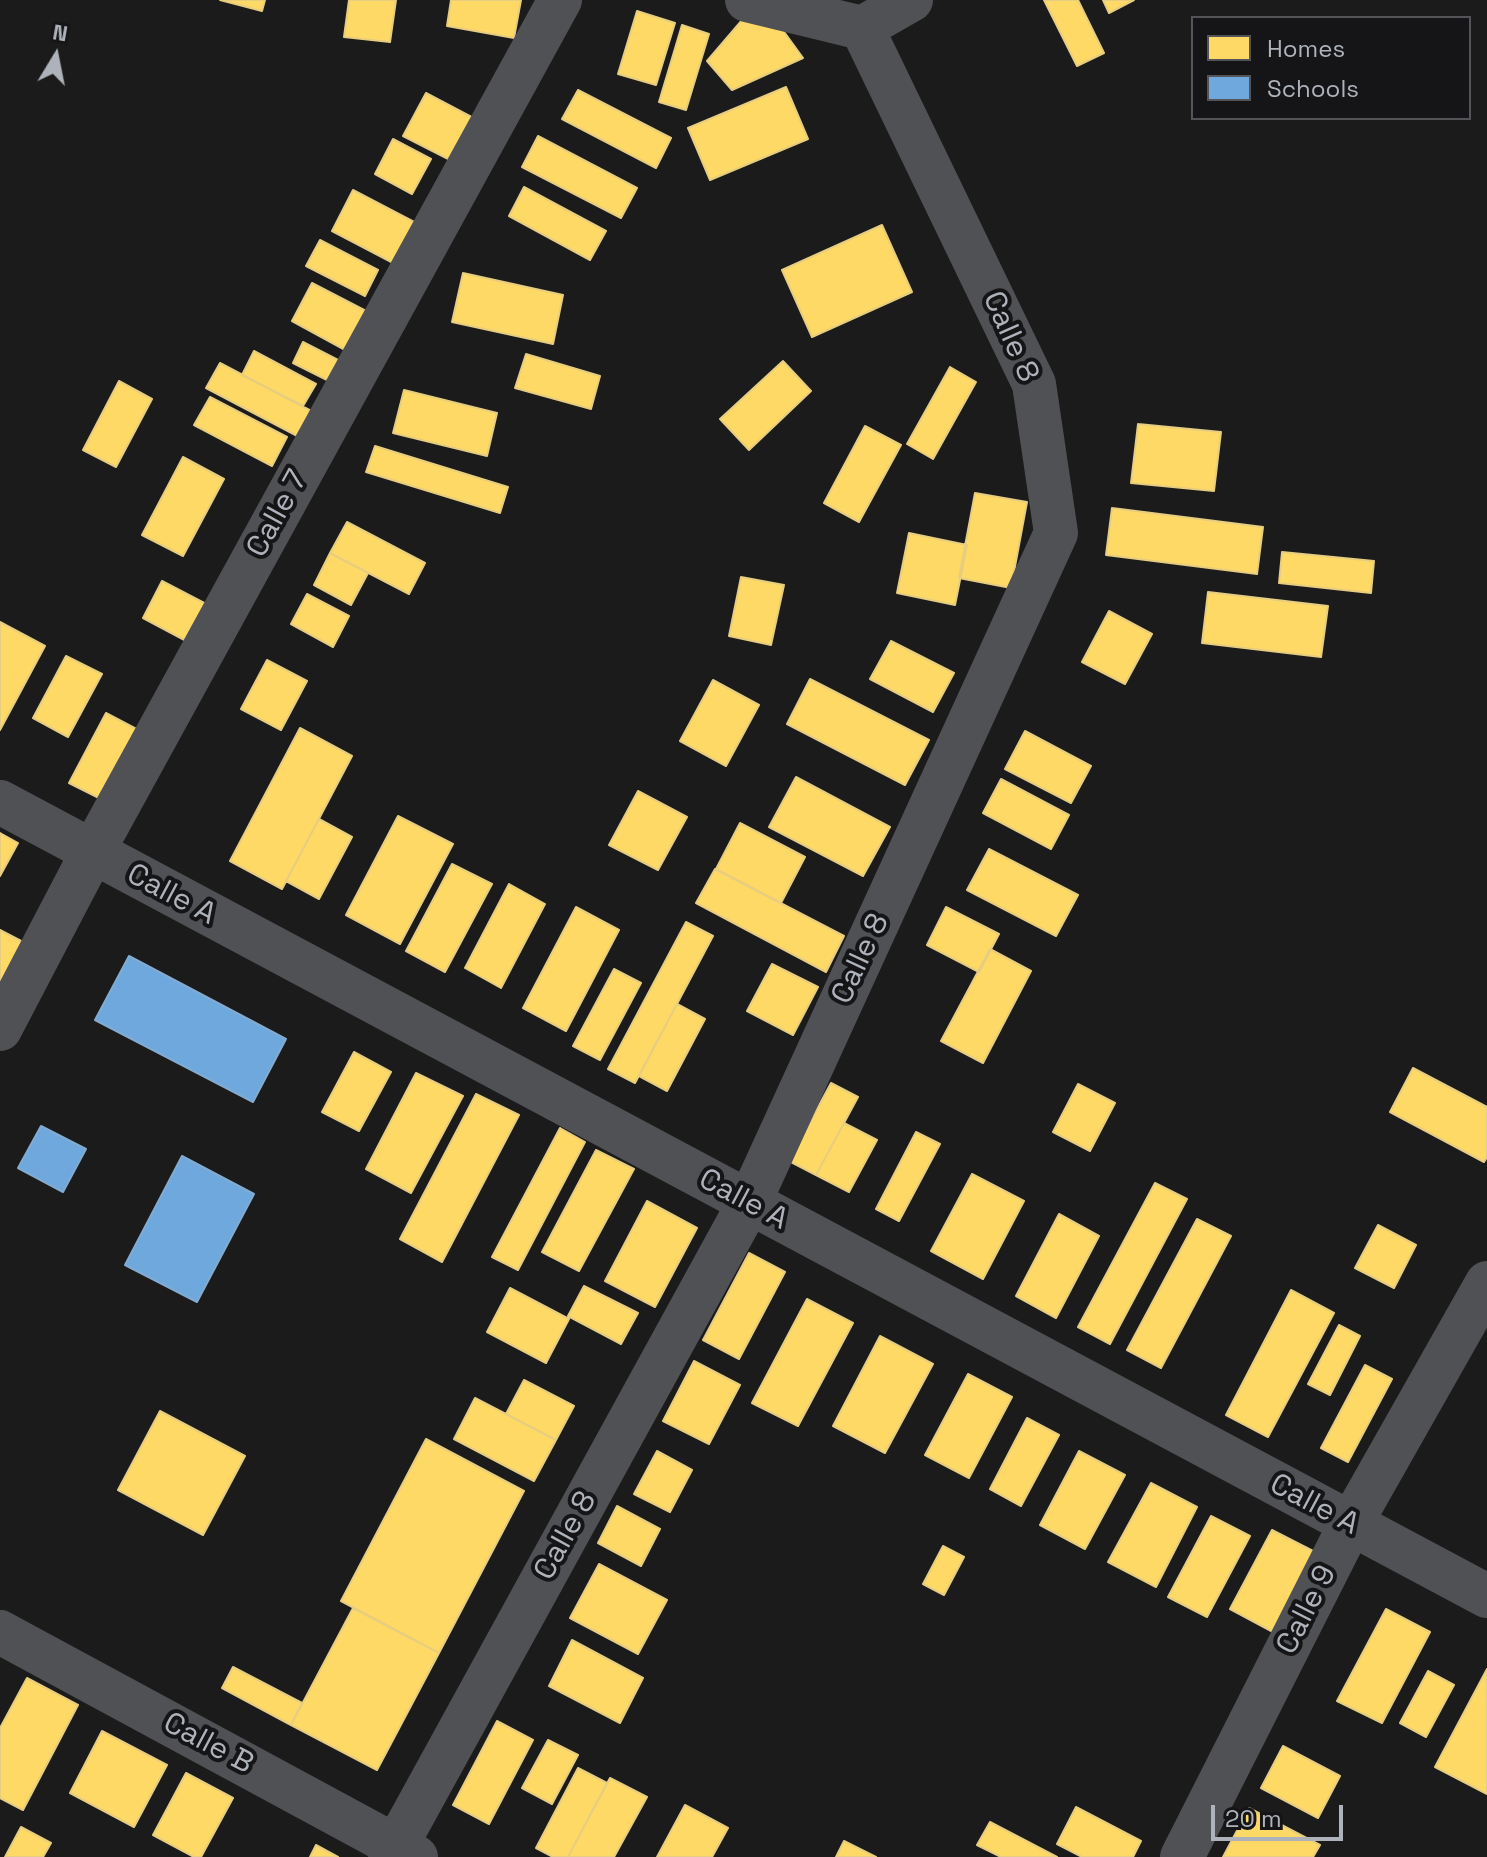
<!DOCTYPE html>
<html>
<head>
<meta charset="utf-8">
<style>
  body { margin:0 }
  #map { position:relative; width:1487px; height:1857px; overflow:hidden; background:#1b1b1b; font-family:"Space Grotesk",sans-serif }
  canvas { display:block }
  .legend { position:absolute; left:1191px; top:16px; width:280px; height:104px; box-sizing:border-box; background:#151517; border:2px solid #525458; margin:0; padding:10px 14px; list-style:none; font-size:24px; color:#aeb2ba }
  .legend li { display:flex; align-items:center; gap:16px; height:40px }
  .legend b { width:40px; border:2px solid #525458 }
  .north { position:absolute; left:16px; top:16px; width:80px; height:80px; -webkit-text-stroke:6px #151517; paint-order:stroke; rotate:10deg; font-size:22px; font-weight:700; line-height:32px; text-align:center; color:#aeb2ba }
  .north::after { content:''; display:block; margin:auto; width:28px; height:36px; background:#aeb2ba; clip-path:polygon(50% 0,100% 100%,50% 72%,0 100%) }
  .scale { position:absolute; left:1211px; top:1805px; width:132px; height:36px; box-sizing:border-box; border:4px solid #aeb2ba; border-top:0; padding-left:10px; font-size:24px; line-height:28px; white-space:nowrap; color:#aeb2ba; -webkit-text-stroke:6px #151517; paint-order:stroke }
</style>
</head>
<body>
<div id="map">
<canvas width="1487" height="1857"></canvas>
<ul class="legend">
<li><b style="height:22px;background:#ffd966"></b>Homes</li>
<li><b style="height:22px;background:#6fa8dc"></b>Schools</li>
</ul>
<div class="north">N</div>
<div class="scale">20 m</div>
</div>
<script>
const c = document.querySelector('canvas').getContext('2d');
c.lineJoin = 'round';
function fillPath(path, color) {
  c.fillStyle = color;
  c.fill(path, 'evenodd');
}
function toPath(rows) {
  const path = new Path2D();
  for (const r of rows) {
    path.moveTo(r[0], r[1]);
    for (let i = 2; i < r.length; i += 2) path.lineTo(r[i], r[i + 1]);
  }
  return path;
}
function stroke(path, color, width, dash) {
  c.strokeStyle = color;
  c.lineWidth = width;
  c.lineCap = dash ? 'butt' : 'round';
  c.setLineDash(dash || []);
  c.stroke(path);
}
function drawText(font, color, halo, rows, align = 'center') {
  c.font = font + ' "Space Grotesk",sans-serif';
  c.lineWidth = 8;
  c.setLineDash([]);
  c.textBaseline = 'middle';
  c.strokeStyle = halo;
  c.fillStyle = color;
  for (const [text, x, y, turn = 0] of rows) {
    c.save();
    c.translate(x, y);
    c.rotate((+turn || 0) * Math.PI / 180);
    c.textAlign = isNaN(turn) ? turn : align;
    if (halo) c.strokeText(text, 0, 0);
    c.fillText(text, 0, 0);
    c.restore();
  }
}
const homes = toPath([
  [220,0,265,0,262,11,220,0],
  [349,0,396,0,390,42,344,37,349,0],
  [451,0,521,0,514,38,447,26,451,0],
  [1044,0,1078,0,1104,53,1077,66,1044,0],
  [1103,0,1134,0,1109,13,1103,0],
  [637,11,675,23,656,85,618,74,637,11],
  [743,19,782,29,803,58,732,90,707,61,743,19],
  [682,25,709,34,686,110,659,102,682,25],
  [786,87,808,139,710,180,688,128,786,87],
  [578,90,671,138,656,168,562,119,578,90],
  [426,93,481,122,458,164,403,136,426,93],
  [538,136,637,188,621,218,522,167,538,136],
  [393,139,431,159,412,194,375,174,393,139],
  [524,187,606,231,590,260,509,216,524,187],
  [353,190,418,224,397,265,332,231,353,190],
  [882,225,912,292,812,337,782,270,882,225],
  [320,240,378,270,365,296,306,266,320,240],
  [463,273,563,295,553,344,452,322,463,273],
  [312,283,368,312,347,351,292,321,312,283],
  [303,342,340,361,329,381,293,363,303,342],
  [254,351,316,384,303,406,242,375,254,351],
  [526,354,600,376,591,409,515,388,526,354],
  [783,361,811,391,749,450,720,419,783,361],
  [220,363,317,414,303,439,206,388,220,363],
  [950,367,976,382,933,459,907,444,950,367],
  [119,381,152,399,116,467,83,450,119,381],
  [404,390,497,413,487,456,393,433,404,390],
  [210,397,287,437,272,466,194,425,210,397],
  [1138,424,1221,432,1214,491,1131,483,1138,424],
  [865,426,901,445,859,522,824,503,865,426],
  [375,446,508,487,500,513,366,472,375,446],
  [183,457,224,479,183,556,142,535,183,457],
  [975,493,1027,502,1011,588,959,578,975,493],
  [1112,508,1263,527,1257,574,1106,555,1112,508],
  [347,522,425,563,409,594,330,553,347,522],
  [909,533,967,545,955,605,897,593,909,533],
  [1282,552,1374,561,1371,593,1279,583,1282,552],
  [330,553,368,573,351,605,314,585,330,553],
  [741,577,784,585,771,645,729,636,741,577],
  [162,581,210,606,190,643,143,618,162,581],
  [1208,592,1328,606,1321,657,1202,643,1208,592],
  [307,594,349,616,333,647,291,624,307,594],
  [1109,611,1152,634,1125,684,1082,662,1109,611],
  [0,622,45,646,0,730,0,622],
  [891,641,954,673,933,712,870,679,891,641],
  [66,656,102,674,68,737,33,718,66,656],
  [267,660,307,681,281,730,241,709,267,660],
  [810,679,929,740,905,785,787,724,810,679],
  [713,680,759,705,726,766,680,741,713,680],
  [106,713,144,733,107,802,69,783,106,713],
  [300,728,352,756,282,889,230,861,300,728],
  [1025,731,1091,766,1071,803,1005,769,1025,731],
  [796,777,890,827,863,876,769,827,796,777],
  [1001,779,1069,815,1051,849,983,813,1001,779],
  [638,791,687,817,658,870,609,845,638,791],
  [398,816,453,844,400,944,346,915,398,816],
  [319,819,352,837,319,899,286,881,319,819],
  [740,823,805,857,781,903,716,869,740,823],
  [0,833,18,843,0,876,0,833],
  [989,849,1078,895,1056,936,967,890,989,849],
  [452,864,492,884,445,972,406,951,452,864],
  [715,869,844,936,826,972,696,903,715,869],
  [509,884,545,904,501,988,465,968,509,884],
  [576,907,619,930,566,1031,523,1008,576,907],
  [946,907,999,934,979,972,927,945,946,907],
  [686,922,713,936,635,1083,608,1069,686,922],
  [0,930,25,943,0,991,0,930],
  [990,949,1031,971,983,1063,941,1041,990,949],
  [772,964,818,987,793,1035,747,1011,772,964],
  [614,969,641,983,600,1060,573,1046,614,969],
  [677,1004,705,1019,667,1091,639,1076,677,1004],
  [354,1052,391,1072,359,1131,322,1112,354,1052],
  [1413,1068,1487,1107,1487,1157,1484,1162,1390,1112,1413,1068],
  [416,1073,463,1096,411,1193,366,1169,416,1073],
  [831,1083,858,1097,816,1175,789,1161,831,1083],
  [1078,1084,1115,1103,1090,1151,1053,1132,1078,1084],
  [476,1094,519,1115,442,1262,400,1239,476,1094],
  [844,1123,877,1140,849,1192,816,1175,844,1123],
  [560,1128,585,1142,518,1270,492,1257,560,1128],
  [916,1132,940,1144,899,1221,876,1209,916,1132],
  [596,1150,634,1169,579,1271,542,1252,596,1150],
  [972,1174,1024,1201,983,1279,931,1251,972,1174],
  [1155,1183,1187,1199,1110,1344,1078,1327,1155,1183],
  [647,1201,697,1228,655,1307,605,1281,647,1201],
  [1059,1214,1099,1236,1056,1318,1016,1296,1059,1214],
  [1197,1219,1231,1236,1161,1368,1127,1350,1197,1219],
  [1378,1225,1416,1245,1394,1288,1355,1268,1378,1225],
  [749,1253,785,1272,739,1359,703,1340,749,1253],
  [584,1286,638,1313,621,1344,568,1316,584,1286],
  [510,1288,569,1319,546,1363,487,1332,510,1288],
  [1291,1290,1334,1313,1268,1437,1226,1415,1291,1290],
  [807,1299,853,1323,798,1426,752,1403,807,1299],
  [1339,1325,1360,1336,1330,1395,1308,1384,1339,1325],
  [880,1336,933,1364,885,1453,833,1426,880,1336],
  [694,1361,740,1385,709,1444,663,1421,694,1361],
  [1365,1365,1392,1379,1348,1462,1321,1448,1365,1365],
  [968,1374,1012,1397,969,1478,925,1455,968,1374],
  [524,1380,574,1406,556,1440,506,1414,524,1380],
  [475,1398,556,1440,534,1481,454,1439,475,1398],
  [160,1411,245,1456,203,1535,118,1490,160,1411],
  [1027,1418,1059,1435,1021,1506,990,1489,1027,1418],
  [426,1439,524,1491,439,1653,341,1601,426,1439],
  [657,1451,692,1470,670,1512,634,1494,657,1451],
  [1079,1451,1125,1475,1085,1549,1040,1525,1079,1451],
  [1151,1483,1197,1507,1156,1587,1108,1562,1151,1483],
  [617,1506,660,1529,641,1566,598,1543,617,1506],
  [1211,1516,1250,1536,1207,1617,1168,1597,1211,1516],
  [1272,1530,1315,1552,1273,1632,1230,1609,1272,1530],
  [943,1546,964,1557,944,1595,923,1584,943,1546],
  [599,1564,667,1600,638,1654,570,1618,599,1564],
  [353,1608,439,1653,377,1770,291,1725,353,1608],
  [1386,1609,1430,1632,1382,1723,1337,1701,1386,1609],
  [572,1640,643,1678,620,1723,549,1686,572,1640],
  [233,1667,302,1703,291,1725,222,1688,233,1667],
  [1487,1669,1487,1794,1435,1767,1487,1669],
  [1428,1671,1454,1685,1426,1737,1400,1723,1428,1671],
  [27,1678,78,1705,23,1810,0,1798,0,1728,27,1678],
  [497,1721,533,1740,489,1824,453,1805,497,1721],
  [102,1731,167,1765,134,1827,70,1793,102,1731],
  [548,1740,578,1755,552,1804,522,1788,548,1740],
  [1283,1746,1340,1776,1318,1818,1261,1788,1283,1746],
  [578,1768,607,1783,568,1857,553,1857,536,1848,578,1768],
  [186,1773,233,1798,201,1857,194,1857,153,1835,186,1773],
  [610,1778,647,1797,614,1857,568,1857,610,1778],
  [685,1805,728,1828,712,1857,657,1857,685,1805],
  [1076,1807,1141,1841,1133,1857,1082,1857,1057,1844,1076,1807],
  [1249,1808,1320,1845,1313,1857,1223,1857,1249,1808],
  [990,1822,1057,1857,1001,1857,977,1845,990,1822],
  [21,1827,51,1843,43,1857,5,1857,21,1827],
  [844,1841,876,1857,836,1857,844,1841],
  [316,1845,338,1857,310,1857,316,1845]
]);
const schools = toPath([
  [129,956,286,1039,253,1102,95,1020,129,956],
  [41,1126,86,1149,63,1192,18,1168,41,1126],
  [182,1156,254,1194,197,1302,125,1265,182,1156]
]);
const minor = toPath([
  [747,0,862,28,911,0],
  [0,802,1487,1596],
  [0,1029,92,853,560,0],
  [0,1632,416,1857],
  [390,1857,749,1203,1056,533,1034,384,862,28],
  [1182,1857,1350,1525,1487,1283]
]);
const streetNames = [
  ["Calle 8",1010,337,66],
  ["Calle 7",278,514,-61],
  ["Calle A",171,895,28],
  ["Calle 8",861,959,-65],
  ["Calle A",743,1200,28],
  ["Calle A",1314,1505,28],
  ["Calle 8",566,1536,-61],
  ["Calle 9",1307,1610,-63],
  ["Calle B",208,1744,28]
];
fillPath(homes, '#ffd966');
stroke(homes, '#e7cd7f', 2);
fillPath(schools, '#6fa8dc');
stroke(schools, '#82abd2', 2);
stroke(minor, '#505154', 44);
drawText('30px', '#aeb2ba', '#151517', streetNames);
</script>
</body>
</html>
